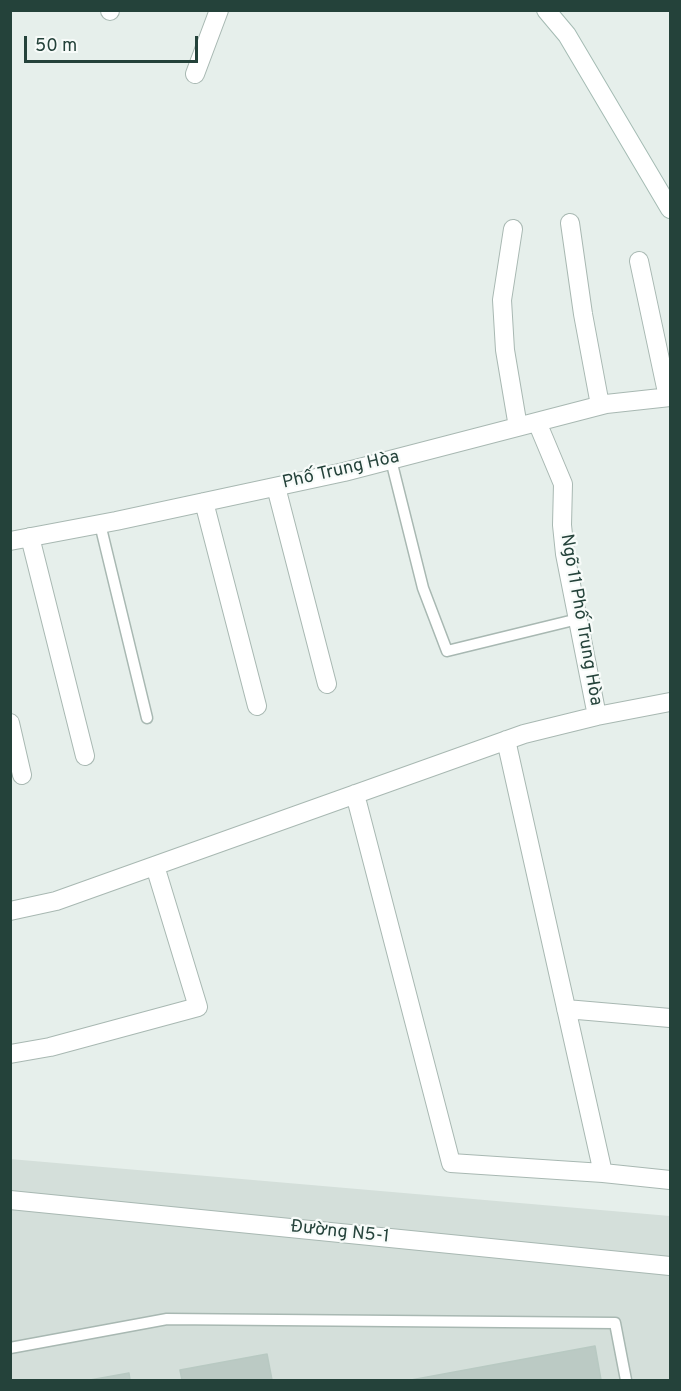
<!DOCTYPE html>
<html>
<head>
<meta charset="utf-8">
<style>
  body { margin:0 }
  #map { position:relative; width:681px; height:1391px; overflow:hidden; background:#e6efeb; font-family:Overpass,sans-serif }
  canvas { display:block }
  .frame { position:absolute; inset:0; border:12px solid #24423a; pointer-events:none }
  .scale { position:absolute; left:24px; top:36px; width:174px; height:27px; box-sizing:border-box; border:3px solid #24423a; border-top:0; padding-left:8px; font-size:18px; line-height:21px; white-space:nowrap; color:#24423a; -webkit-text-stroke:4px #f7fbf9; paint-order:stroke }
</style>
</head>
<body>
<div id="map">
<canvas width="681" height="1391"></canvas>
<div class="frame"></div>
<div class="scale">50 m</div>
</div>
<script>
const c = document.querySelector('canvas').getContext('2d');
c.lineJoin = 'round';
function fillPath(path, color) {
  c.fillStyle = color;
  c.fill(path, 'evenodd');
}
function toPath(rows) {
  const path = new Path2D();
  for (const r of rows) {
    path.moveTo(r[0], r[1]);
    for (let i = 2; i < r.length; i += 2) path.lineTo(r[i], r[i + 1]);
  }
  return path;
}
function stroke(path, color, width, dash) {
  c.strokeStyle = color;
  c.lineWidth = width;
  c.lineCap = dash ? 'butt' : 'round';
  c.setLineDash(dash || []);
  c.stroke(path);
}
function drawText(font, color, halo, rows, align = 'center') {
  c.font = font + ' Overpass,sans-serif';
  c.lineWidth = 4.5;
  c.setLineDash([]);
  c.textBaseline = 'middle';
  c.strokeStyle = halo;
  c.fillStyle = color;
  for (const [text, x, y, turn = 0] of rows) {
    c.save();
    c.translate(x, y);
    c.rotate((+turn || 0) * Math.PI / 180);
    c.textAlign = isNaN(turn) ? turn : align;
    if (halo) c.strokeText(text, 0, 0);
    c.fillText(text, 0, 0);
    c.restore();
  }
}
const built = toPath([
  [10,1159,670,1216,670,1380,11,1380]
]);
const building = toPath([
  [595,1346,601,1380,411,1380,595,1346],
  [267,1354,272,1380,182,1380,180,1370,267,1354],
  [129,1373,130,1380,90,1380,129,1373]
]);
const lane = toPath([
  [391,460,423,588,447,651,578,619],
  [100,524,147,718],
  [10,1348,167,1319,615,1323,626,1380]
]);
const street = toPath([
  [110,11,110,10],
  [195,74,219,10],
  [570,223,583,314,600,405],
  [513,229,502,300,505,350,518,427],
  [639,261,668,397],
  [537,422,563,484,562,525,565,554,597,716],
  [276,487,327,684],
  [204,502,257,706],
  [30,537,85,756],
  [10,541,116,521,344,472,606,404,670,397],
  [10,723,22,775],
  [506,740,603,1173],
  [355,794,451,1163,603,1173,670,1180],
  [10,911,56,901,524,734,597,716,670,702],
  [566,1009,670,1018],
  [10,1054,50,1047,198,1007,155,866],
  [10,1200,670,1266]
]);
const secondary = toPath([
  [546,10,567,35,670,209]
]);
const streetNames = [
  ["Phố Trung Hòa",341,471,-13],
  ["Ngõ 11 Phố Trung Hòa",580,620,80],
  ["Đường N5-1",340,1233,6]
];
fillPath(built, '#d4dfda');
fillPath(building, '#bbcac4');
stroke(building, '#b8c9c2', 1.5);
stroke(lane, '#a8b8b2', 13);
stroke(street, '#a8b8b2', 20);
stroke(secondary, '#a4bbb3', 20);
stroke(lane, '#fff', 10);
stroke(street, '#fff', 18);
stroke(secondary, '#fff', 18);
drawText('18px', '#24423a', '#f7fbf9', streetNames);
</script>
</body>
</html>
